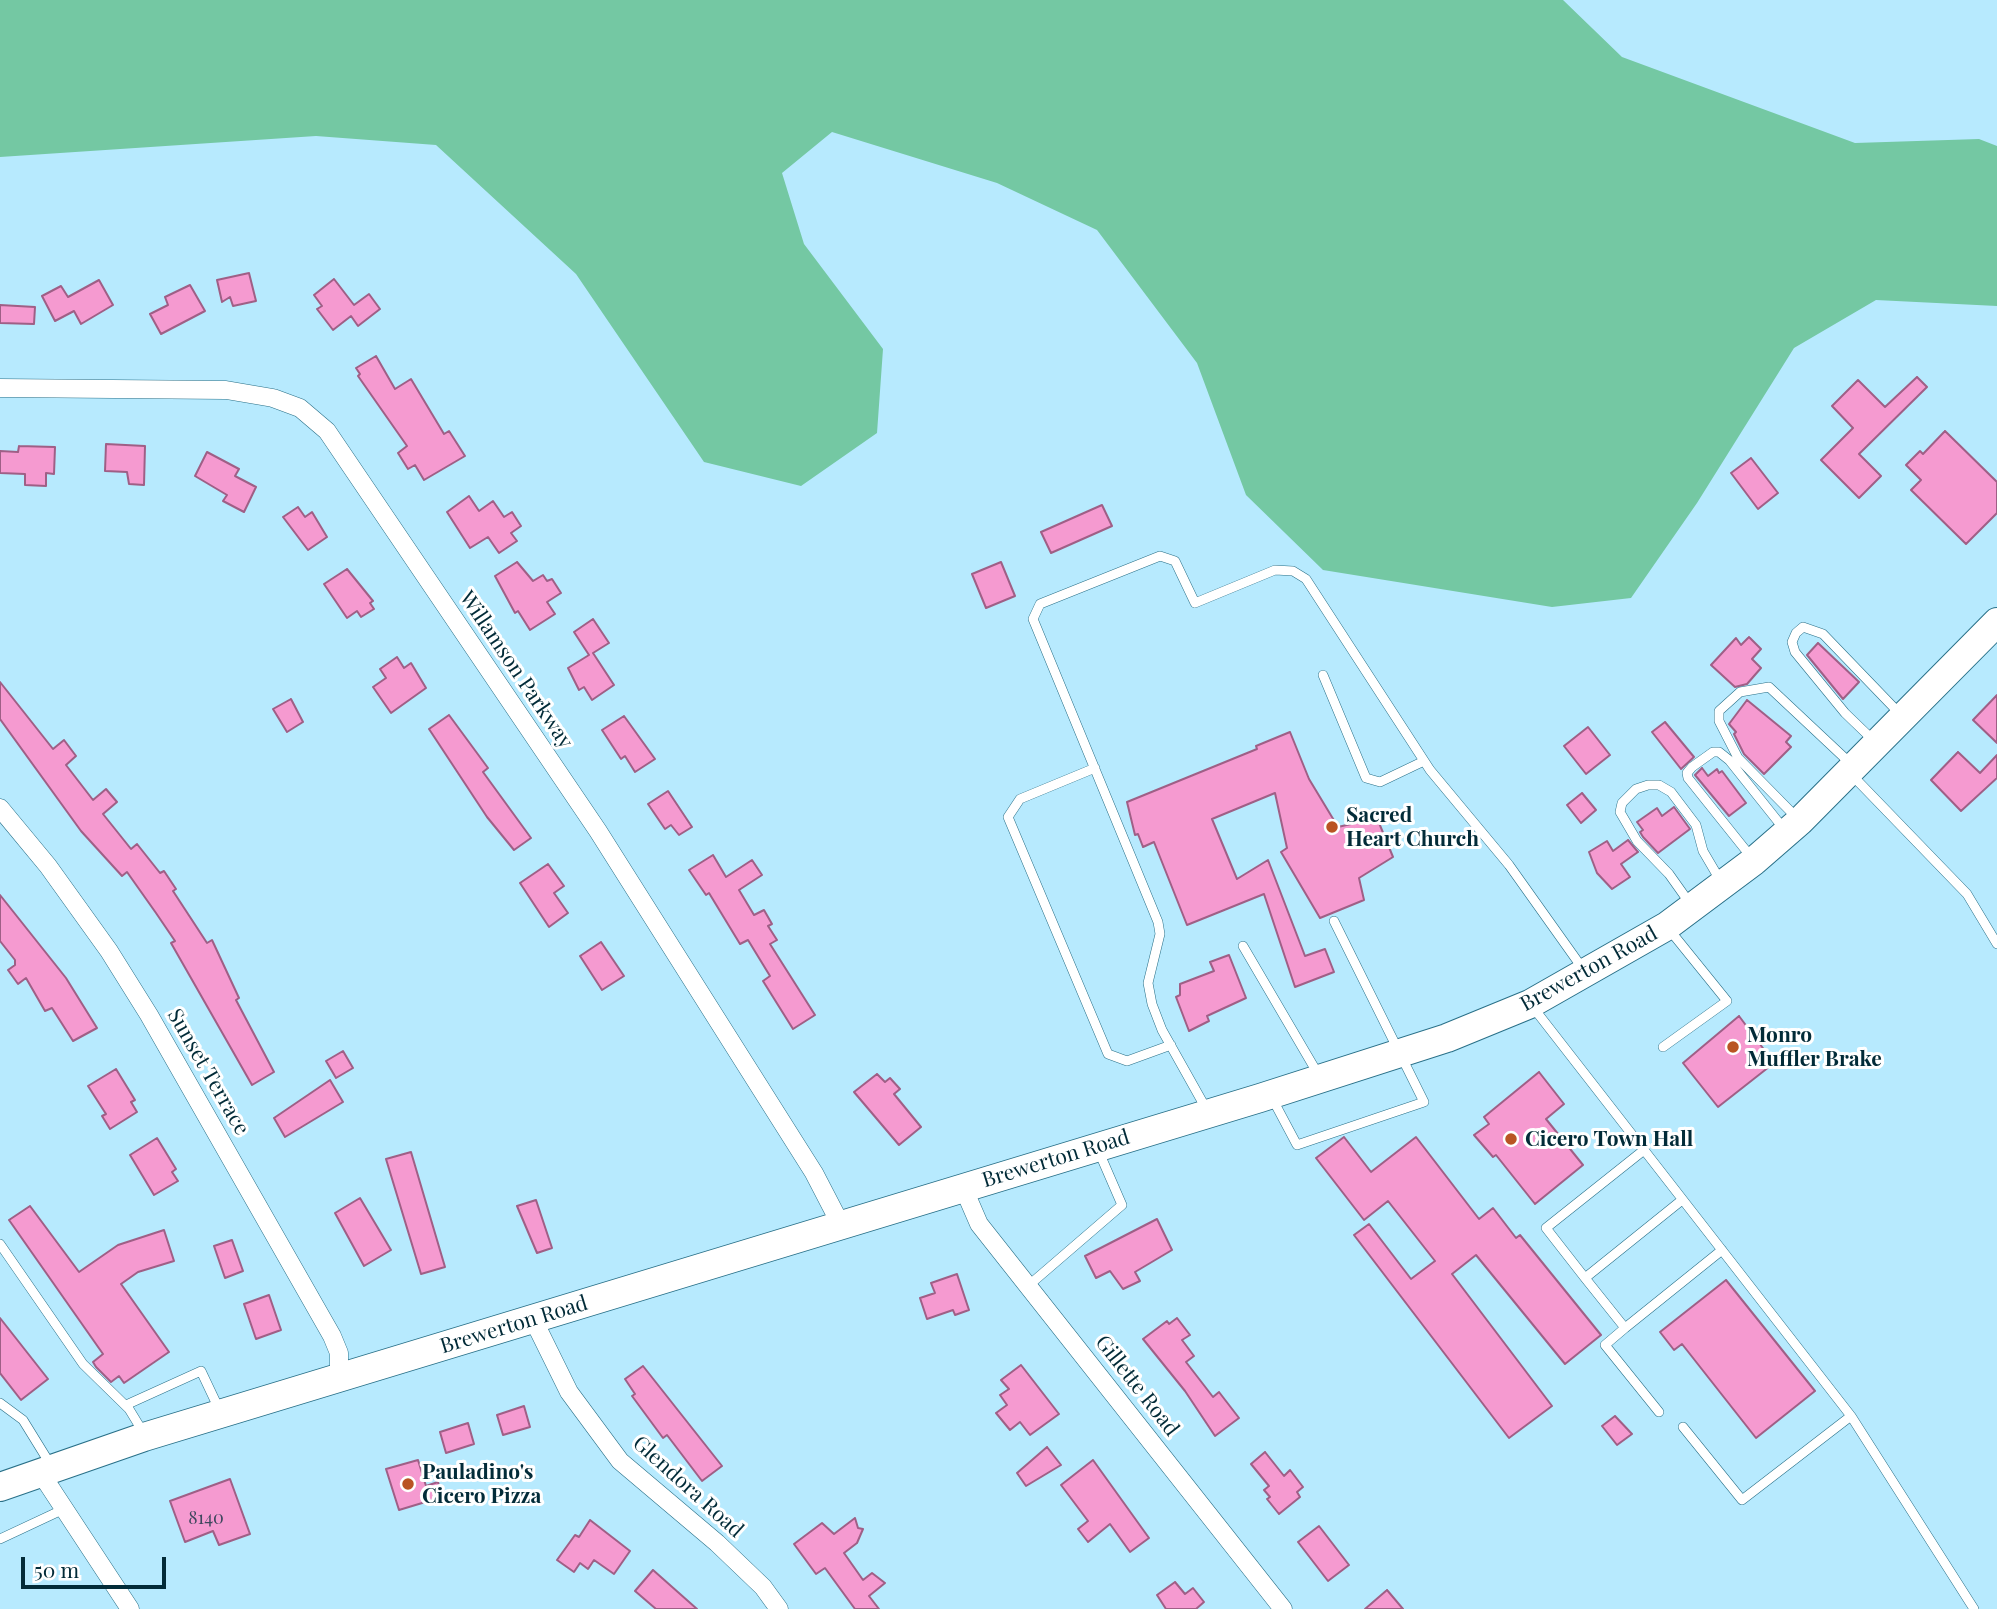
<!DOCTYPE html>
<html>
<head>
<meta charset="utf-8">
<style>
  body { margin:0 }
  #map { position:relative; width:1997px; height:1609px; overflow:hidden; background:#b7eafe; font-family:"Playfair Display",serif }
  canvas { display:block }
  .scale { position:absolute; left:21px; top:1557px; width:145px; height:32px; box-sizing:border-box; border:4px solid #022b38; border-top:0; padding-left:9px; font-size:21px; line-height:24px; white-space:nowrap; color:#022b38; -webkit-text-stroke:5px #fff; paint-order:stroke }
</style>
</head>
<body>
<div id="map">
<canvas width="1997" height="1609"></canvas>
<div class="scale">50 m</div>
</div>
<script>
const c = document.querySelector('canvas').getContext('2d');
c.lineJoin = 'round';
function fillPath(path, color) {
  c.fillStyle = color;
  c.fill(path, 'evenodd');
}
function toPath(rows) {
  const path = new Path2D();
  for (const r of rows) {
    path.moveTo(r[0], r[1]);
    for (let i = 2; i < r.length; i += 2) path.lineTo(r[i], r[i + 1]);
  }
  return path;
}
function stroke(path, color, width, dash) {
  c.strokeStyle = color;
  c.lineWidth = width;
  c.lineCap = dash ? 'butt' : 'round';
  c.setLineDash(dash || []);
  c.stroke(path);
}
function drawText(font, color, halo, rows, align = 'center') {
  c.font = font + ' "Playfair Display",serif';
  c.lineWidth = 6;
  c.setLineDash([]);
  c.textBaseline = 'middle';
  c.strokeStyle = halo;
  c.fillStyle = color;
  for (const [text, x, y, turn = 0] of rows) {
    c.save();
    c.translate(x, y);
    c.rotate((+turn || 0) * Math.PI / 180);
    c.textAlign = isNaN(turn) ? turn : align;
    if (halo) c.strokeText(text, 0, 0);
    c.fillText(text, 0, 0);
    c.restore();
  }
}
const green = toPath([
  [0,0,1563,0,1622,57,1855,143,1979,139,1997,146,1997,306,1876,300,1794,348,1697,503,1631,598,1552,607,1323,570,1246,495,1197,363,1097,230,997,183,832,132,782,173,804,244,883,349,877,433,801,486,704,462,576,274,436,145,316,136,0,157]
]);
const building = toPath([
  [249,273,256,301,233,306,230,297,222,302,217,280,249,273],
  [334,279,354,305,369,294,380,309,358,326,351,316,333,330,317,309,322,306,314,295,334,279],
  [99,280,113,305,81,324,74,311,55,321,42,296,61,286,68,297,99,280],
  [190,285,205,311,161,334,150,314,168,305,165,297,190,285],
  [0,305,35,307,34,324,0,323,0,305],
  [376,356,395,389,411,379,444,434,449,431,465,456,424,480,415,465,408,469,398,453,407,446,358,376,360,374,356,368,376,356],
  [1917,377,1927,387,1859,454,1881,476,1859,498,1821,460,1853,428,1832,406,1858,380,1885,407,1917,377],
  [1945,431,1997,482,1997,513,1966,544,1911,490,1921,480,1906,465,1920,451,1923,454,1945,431],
  [106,444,145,446,144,485,129,484,127,472,105,471,106,444],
  [19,446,55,447,54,474,46,473,46,486,25,485,25,474,0,473,0,451,18,452,19,446],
  [207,452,239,469,235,476,256,487,244,512,223,501,227,495,195,476,207,452],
  [1751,458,1778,493,1758,509,1731,473,1751,458],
  [469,496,479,511,493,501,504,517,512,512,521,526,511,533,517,541,499,553,488,537,470,548,447,512,469,496],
  [1102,505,1112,526,1051,553,1041,532,1102,505],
  [298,507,305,517,312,512,327,537,308,550,283,517,298,507],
  [517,562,533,581,543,575,547,581,552,579,561,593,547,602,555,614,530,630,518,611,515,613,495,576,517,562],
  [1001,562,1015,596,986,608,972,574,1001,562],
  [347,569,373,601,370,603,374,609,361,617,357,611,347,618,324,584,347,569],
  [593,619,609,643,593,653,614,685,592,700,584,687,579,690,568,668,589,655,574,632,593,619],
  [1749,637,1761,649,1752,659,1761,668,1747,684,1735,687,1711,665,1736,638,1741,645,1749,637],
  [1818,643,1859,682,1843,699,1807,655,1818,643],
  [397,657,404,668,411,663,426,688,391,713,373,687,386,678,380,669,397,657],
  [0,682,53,749,64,740,76,756,66,765,93,800,106,789,117,802,103,814,131,849,137,844,160,873,164,871,176,889,173,891,207,943,212,940,239,998,236,1000,274,1072,252,1085,171,943,175,941,156,913,127,872,122,876,81,831,0,719,0,682],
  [1997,695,1997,743,1973,720,1997,695],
  [291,699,303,722,287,732,273,709,291,699],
  [1747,700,1791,736,1786,742,1791,747,1764,774,1744,754,1734,734,1736,732,1729,724,1747,700],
  [449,715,488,768,483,772,531,838,514,850,487,817,429,729,449,715],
  [624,716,655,759,635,772,625,756,621,759,602,730,624,716],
  [1665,722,1694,757,1681,769,1652,732,1665,722],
  [1588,727,1610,755,1586,774,1564,746,1588,727],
  [1290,732,1309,779,1338,827,1377,818,1393,857,1359,878,1364,900,1320,918,1281,852,1287,848,1275,793,1212,819,1237,879,1268,860,1305,956,1325,949,1334,972,1295,987,1264,894,1187,925,1154,842,1143,847,1138,834,1135,835,1127,802,1257,749,1256,746,1290,732],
  [1958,752,1980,773,1997,755,1997,778,1961,811,1931,780,1958,752],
  [1702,768,1708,776,1717,769,1719,773,1722,771,1746,803,1729,816,1695,775,1702,768],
  [668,791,692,827,679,835,671,825,665,829,648,804,668,791],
  [1582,793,1596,810,1581,823,1567,805,1582,793],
  [1674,807,1690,829,1658,853,1643,837,1640,832,1643,830,1637,822,1657,808,1662,816,1674,807],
  [1628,840,1638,852,1621,864,1630,877,1612,889,1597,873,1589,852,1607,841,1613,851,1628,840],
  [713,855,726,877,752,860,762,875,739,890,754,915,764,910,772,924,768,926,777,940,770,944,815,1015,793,1029,763,981,770,976,748,940,740,944,709,893,706,895,689,870,713,855],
  [548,864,564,886,554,893,568,913,549,927,520,883,548,864],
  [0,895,66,978,97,1028,73,1041,52,1008,45,1011,26,978,18,984,8,970,15,965,15,960,0,941,0,895],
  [601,942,624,976,602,990,580,956,601,942],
  [1229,955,1246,998,1207,1016,1209,1021,1189,1031,1176,997,1180,995,1180,984,1214,971,1210,962,1229,955],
  [1739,1016,1774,1063,1718,1107,1683,1063,1739,1016],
  [343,1051,353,1068,336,1078,326,1061,343,1051],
  [116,1069,135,1100,131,1102,137,1112,110,1129,102,1116,106,1114,88,1086,116,1069],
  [1539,1072,1564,1104,1546,1119,1583,1165,1535,1204,1496,1155,1493,1157,1474,1135,1489,1124,1484,1117,1539,1072],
  [877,1074,885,1082,890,1078,900,1089,894,1094,921,1127,899,1145,854,1092,877,1074],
  [330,1080,343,1102,285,1137,274,1118,330,1080],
  [1344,1137,1371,1172,1416,1137,1479,1219,1493,1208,1516,1238,1520,1235,1601,1335,1565,1364,1476,1255,1452,1274,1552,1406,1509,1438,1354,1235,1369,1224,1411,1279,1435,1261,1388,1201,1364,1220,1316,1158,1344,1137],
  [157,1138,176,1169,172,1172,178,1181,154,1195,130,1155,157,1138],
  [411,1152,445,1267,421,1274,386,1159,411,1152],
  [360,1198,391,1250,364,1266,335,1213,360,1198],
  [536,1200,552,1248,537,1253,517,1206,536,1200],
  [30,1206,79,1272,118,1245,164,1230,174,1261,138,1272,121,1284,169,1352,124,1383,119,1376,111,1382,96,1367,93,1362,103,1354,9,1220,30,1206],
  [1157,1219,1172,1250,1135,1272,1140,1281,1123,1289,1110,1271,1096,1278,1085,1256,1157,1219],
  [232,1240,243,1271,225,1278,214,1246,232,1240],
  [957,1274,969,1310,955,1315,953,1310,927,1319,920,1298,935,1293,931,1283,957,1274],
  [1726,1280,1815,1391,1756,1438,1682,1344,1674,1350,1660,1332,1726,1280],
  [269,1295,281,1330,256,1339,244,1304,269,1295],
  [0,1318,48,1379,21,1400,0,1373,0,1318],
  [1177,1318,1190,1335,1182,1340,1194,1356,1186,1362,1213,1397,1219,1392,1239,1418,1215,1436,1185,1391,1143,1339,1167,1321,1169,1324,1177,1318],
  [1021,1365,1059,1414,1030,1435,1020,1422,1010,1430,996,1413,1007,1405,1000,1395,1009,1389,1001,1380,1021,1365],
  [643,1366,722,1466,702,1481,667,1435,663,1438,632,1396,635,1394,625,1379,643,1366],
  [524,1406,530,1427,503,1435,497,1415,524,1406],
  [1615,1416,1632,1434,1617,1445,1602,1426,1615,1416],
  [468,1423,474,1444,446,1453,440,1432,468,1423],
  [1047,1447,1061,1465,1026,1486,1017,1473,1047,1447],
  [1265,1452,1284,1476,1290,1470,1303,1487,1297,1492,1300,1497,1279,1514,1267,1499,1270,1497,1264,1490,1269,1486,1251,1464,1265,1452],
  [418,1460,426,1486,438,1482,442,1497,399,1510,386,1469,418,1460],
  [1093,1460,1149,1538,1130,1552,1110,1524,1088,1542,1078,1529,1088,1521,1061,1485,1093,1460],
  [230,1479,250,1534,219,1545,213,1531,185,1542,170,1501,230,1479],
  [855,1518,858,1528,863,1529,857,1543,844,1553,863,1580,872,1573,885,1583,869,1596,879,1609,855,1609,825,1568,816,1574,794,1544,822,1523,834,1534,855,1518],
  [590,1520,630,1551,614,1574,594,1560,588,1569,580,1563,574,1572,557,1560,575,1535,579,1537,590,1520],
  [1319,1526,1349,1565,1328,1581,1298,1542,1319,1526],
  [653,1570,697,1609,656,1609,635,1591,653,1570],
  [1175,1582,1185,1594,1193,1588,1204,1602,1196,1609,1166,1609,1157,1595,1175,1582],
  [1387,1590,1403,1609,1365,1609,1387,1590]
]);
const service = toPath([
  [1323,675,1366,778,1380,782,1424,761],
  [1873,740,1845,713,1795,652,1792,642,1796,633,1803,627,1823,634,1900,714],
  [1095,768,1020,799,1008,817,1108,1054,1127,1061,1171,1045],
  [1850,773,1967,894,1997,944],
  [1798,819,1738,758,1719,721,1719,711,1740,692,1769,687,1850,763],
  [1752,858,1688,778,1687,773,1692,767,1713,752,1719,752,1729,760,1784,829],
  [1691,905,1669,874,1637,841,1620,812,1622,803,1636,789,1648,785,1659,785,1671,792,1696,825,1703,851,1720,880],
  [1243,946,1318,1074],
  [1532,1006,1851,1416,1974,1609],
  [1663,1047,1727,1001,1668,928],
  [1272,1098,1297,1145,1424,1102,1334,921],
  [1208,1112,1162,1030,1152,1004,1148,983,1160,934,1158,922,1033,619,1040,604,1160,556,1175,561,1195,603,1275,570,1293,571,1306,579,1430,770,1509,865,1583,969],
  [1644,1150,1546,1228,1585,1278,1625,1328,1722,1250],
  [0,1244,83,1364,129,1409,143,1432],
  [1585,1278,1682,1200],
  [1028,1286,1122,1205,1099,1152],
  [1625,1328,1605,1345,1659,1412],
  [0,1403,23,1420,52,1467],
  [126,1405,201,1371,219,1409],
  [1683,1427,1742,1500,1851,1416],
  [0,1539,64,1509]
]);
const minor = toPath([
  [0,388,226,390,273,398,300,408,327,431,598,831,814,1173,841,1225],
  [0,808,48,866,109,951,149,1015,332,1336,339,1353,339,1378],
  [963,1187,979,1224,1283,1609],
  [533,1319,569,1392,620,1461,717,1543,763,1587,779,1609],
  [40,1472,130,1609]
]);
const primary = toPath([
  [0,1487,144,1437,1260,1098,1447,1038,1530,1004,1667,926,1754,861,1800,821,1997,622]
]);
const markers = [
  [1332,827,7,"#b95423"],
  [1733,1047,7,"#b95423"],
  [1511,1139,7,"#b95423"],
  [408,1484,7,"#b95423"]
];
const numberNames = [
  ["8140",206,1518]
];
const streetNames = [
  ["Willamson Parkway",516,670,56],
  ["Brewerton Road",1589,969,-29],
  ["Sunset Terrace",208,1072,60],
  ["Brewerton Road",1056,1159,-17],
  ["Brewerton Road",514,1325,-17],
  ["Gillette Road",1137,1386,52],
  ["Glendora Road",688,1487,42]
];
const poiNames = [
  ["Sacred",1346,815],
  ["Heart Church",1346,839],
  ["Monro",1747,1035],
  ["Muffler Brake",1747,1059],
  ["Cicero Town Hall",1525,1139],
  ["Pauladino's",422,1472],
  ["Cicero Pizza",422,1496]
];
fillPath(green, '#74c8a3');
fillPath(building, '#f59ad0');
stroke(building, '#9f5f86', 2);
stroke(service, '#297088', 10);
stroke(minor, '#297088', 19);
stroke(primary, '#297088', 30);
stroke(service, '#fff', 9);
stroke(minor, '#fff', 18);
stroke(primary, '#fff', 28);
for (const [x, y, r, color] of markers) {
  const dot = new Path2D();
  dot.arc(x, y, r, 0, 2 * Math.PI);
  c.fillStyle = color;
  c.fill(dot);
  stroke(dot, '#fff', 2.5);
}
drawText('18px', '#3f475e', null, numberNames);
drawText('21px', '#022b38', '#fff', streetNames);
drawText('bold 21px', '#022b38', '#fff', poiNames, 'left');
</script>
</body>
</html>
